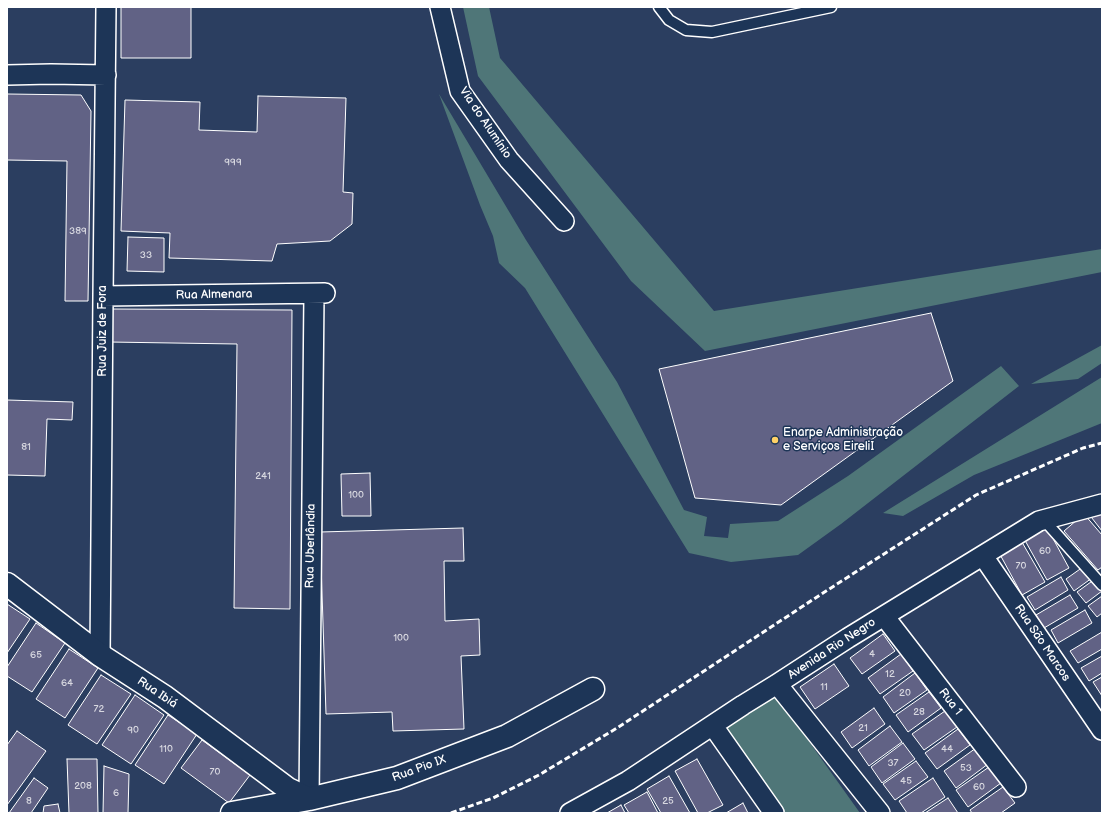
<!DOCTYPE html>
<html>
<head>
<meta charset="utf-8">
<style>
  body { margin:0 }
  #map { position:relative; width:1109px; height:820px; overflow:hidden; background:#2b3e60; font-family:"Balsamiq Sans",sans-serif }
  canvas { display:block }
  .frame { position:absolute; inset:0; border:8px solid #fff; pointer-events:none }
</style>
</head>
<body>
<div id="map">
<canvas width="1109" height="820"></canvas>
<div class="frame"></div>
</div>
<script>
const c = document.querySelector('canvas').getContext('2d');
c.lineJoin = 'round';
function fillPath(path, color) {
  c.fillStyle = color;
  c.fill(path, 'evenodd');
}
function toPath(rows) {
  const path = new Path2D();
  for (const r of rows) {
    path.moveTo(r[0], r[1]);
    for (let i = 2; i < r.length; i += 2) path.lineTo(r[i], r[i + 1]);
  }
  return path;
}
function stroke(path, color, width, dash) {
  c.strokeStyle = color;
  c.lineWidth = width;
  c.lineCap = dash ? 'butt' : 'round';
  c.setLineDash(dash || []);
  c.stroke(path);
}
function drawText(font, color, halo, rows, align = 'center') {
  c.font = font + ' "Balsamiq Sans",sans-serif';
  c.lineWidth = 3;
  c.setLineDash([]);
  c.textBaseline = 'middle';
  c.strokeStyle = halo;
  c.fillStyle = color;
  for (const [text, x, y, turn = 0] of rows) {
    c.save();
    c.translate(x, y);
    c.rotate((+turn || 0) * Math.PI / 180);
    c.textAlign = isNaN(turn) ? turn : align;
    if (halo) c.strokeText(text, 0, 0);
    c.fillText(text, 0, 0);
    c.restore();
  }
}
const green = toPath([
  [463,7,489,7,500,58,714,311,1102,249,1102,272,705,351,631,281,478,76],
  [439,94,526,240,617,382,684,510,707,517,704,536,728,538,730,524,778,521,848,476,1001,366,1019,386,841,524,798,555,731,562,689,553,525,288,499,263,493,236,480,205],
  [1102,345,1102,363,1078,379,1031,384],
  [1102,377,1102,423,974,475,903,516,883,513],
  [773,691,860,813,785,813,723,726]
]);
const building = toPath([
  [121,7,191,7,191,58,121,58,121,7],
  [7,94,81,95,91,111,88,301,65,301,67,161,7,160,7,94],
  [258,96,346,98,343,192,353,193,352,224,330,241,277,244,272,261,169,258,170,233,121,231,125,100,200,102,199,130,257,132,258,96],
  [128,237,164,238,164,272,127,271,128,237],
  [109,309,292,310,290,609,234,608,237,344,109,342,109,309],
  [931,313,953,381,781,505,695,498,659,369,931,313],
  [7,400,73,402,72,420,47,419,45,476,7,475,7,400],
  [370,473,371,516,342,516,341,474,370,473],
  [1102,508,1102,531,1088,513,1102,508],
  [1084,514,1102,535,1102,567,1098,570,1064,531,1084,514],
  [1044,522,1069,568,1047,580,1022,535,1044,522],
  [463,528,464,561,444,561,445,621,479,619,480,655,461,656,464,729,393,731,392,712,326,714,320,532,463,528],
  [1019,537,1045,582,1022,595,997,549,1019,537],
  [1083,567,1092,578,1074,591,1066,579,1083,567],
  [1061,577,1068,590,1035,610,1027,597,1061,577],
  [1095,579,1102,589,1102,591,1086,603,1077,592,1095,579],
  [1070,595,1078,608,1044,628,1036,615,1070,595],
  [1102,596,1102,613,1097,617,1088,606,1102,596],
  [7,604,30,619,7,653,7,604],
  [1085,610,1092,623,1058,643,1051,630,1085,610],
  [36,623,65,643,32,692,7,676,7,667,36,623],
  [1102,632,1102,649,1078,663,1070,651,1102,632],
  [883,634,895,651,862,674,850,658,883,634],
  [69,649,98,668,65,718,36,699,69,649],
  [901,654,913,671,880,694,868,678,901,654],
  [1102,656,1102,673,1089,681,1081,668,1102,656],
  [834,664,849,686,815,709,800,687,834,664],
  [915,673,927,690,894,713,883,697,915,673],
  [101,675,131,694,97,744,68,725,101,675],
  [1102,677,1102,696,1093,682,1102,677],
  [929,692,941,708,908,732,896,715,929,692],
  [135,695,164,715,131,764,102,745,135,695],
  [874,708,885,724,852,748,841,732,874,708],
  [945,711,957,727,924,750,912,734,945,711],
  [168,715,197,734,164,784,135,765,168,715],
  [890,726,902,742,869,766,858,750,890,726],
  [958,729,970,745,937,769,925,753,958,729],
  [17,731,46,751,7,805,7,745,17,731],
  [202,740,250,775,229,803,181,768,202,740],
  [903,743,915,759,882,783,871,767,903,743],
  [976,748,988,764,956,788,944,771,976,748],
  [67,759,97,759,98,813,69,813,67,759],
  [697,759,723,805,707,813,698,813,675,771,697,759],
  [916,761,928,777,895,800,883,784,916,761],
  [104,766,129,774,128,813,103,813,104,766],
  [989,767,1001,783,968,807,956,790,989,767],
  [669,776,690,813,661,813,647,789,669,776],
  [34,778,48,788,31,813,9,813,34,778],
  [933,778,945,797,921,813,907,813,899,801,933,778],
  [1003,787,1015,803,1001,813,972,813,970,810,1003,787],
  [647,792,658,813,629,813,624,805,647,792],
  [948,798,958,813,925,813,948,798],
  [743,803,748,813,726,813,743,803],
  [58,804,60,813,43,813,44,806,58,804],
  [621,805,625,813,607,813,621,805]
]);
const lane = toPath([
  [659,7,669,20,686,30,712,32,831,7],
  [1044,520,1102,585]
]);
const street = toPath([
  [440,7,460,91,509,160,564,221],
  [7,75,51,74,106,75],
  [103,296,325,293],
  [983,556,1102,730],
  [884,616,1016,787],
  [100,655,103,296,106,7],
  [777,684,880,813],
  [713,726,774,813],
  [309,799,314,294],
  [570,813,628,781,743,705,777,684,848,638,1039,521,1102,504]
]);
const secondary = toPath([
  [7,584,100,655,165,697,288,789,309,799],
  [232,813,309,799,397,778,507,736,593,689]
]);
const rail = toPath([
  [451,813,493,798,539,775,617,728,823,593,976,495,1083,448,1102,443]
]);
const markers = [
  [775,440,4,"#ffd166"]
];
const numberNames = [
  ["999",233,162],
  ["389",78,231],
  ["33",146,255],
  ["81",26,447],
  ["241",263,476],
  ["100",356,495],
  ["60",1045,551],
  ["70",1021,566],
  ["100",401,638],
  ["4",872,654],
  ["65",36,655],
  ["12",890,674],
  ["64",67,683],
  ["11",824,687],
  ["20",905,693],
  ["72",99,709],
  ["28",919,712],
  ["21",863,728],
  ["90",133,730],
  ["110",166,749],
  ["44",947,749],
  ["37",893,763],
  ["53",966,768],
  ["70",215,772],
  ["45",906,781],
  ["208",83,786],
  ["60",979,787],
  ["6",116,793],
  ["8",29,801],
  ["25",668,801]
];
const streetNames = [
  ["Via do Alumínio",485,123,56],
  ["Rua Almenara",214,295,-1],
  ["Rua Juiz de Fora",103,331,-90],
  ["Rua Uberlândia",311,546,-89],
  ["Rua São Marcos",1042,643,56],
  ["Avenida Rio Negro",832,649,-33],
  ["Rua Ibiá",157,693,34],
  ["Rua 1",950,702,52],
  ["Rua Pio IX",419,769,-20]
];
const poiNames = [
  ["Enarpe Administração",783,433],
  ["e Serviços EireliI",783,447]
];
fillPath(green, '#4f7678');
fillPath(building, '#616285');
stroke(building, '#fff', 1);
stroke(lane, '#fff', 13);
stroke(street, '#fff', 22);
stroke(secondary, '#fff', 25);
stroke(lane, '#1d3557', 10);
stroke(street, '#1d3557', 19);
stroke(secondary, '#1d3557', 22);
stroke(rail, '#fff', 3, [6, 3]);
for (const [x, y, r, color] of markers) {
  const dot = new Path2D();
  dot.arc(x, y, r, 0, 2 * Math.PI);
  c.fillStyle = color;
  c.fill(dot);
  stroke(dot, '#1d3557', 1.5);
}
drawText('10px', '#d8d8e0', null, numberNames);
drawText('12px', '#fff', '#1d3557', streetNames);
drawText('12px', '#fff', '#1d3557', poiNames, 'left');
</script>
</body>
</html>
